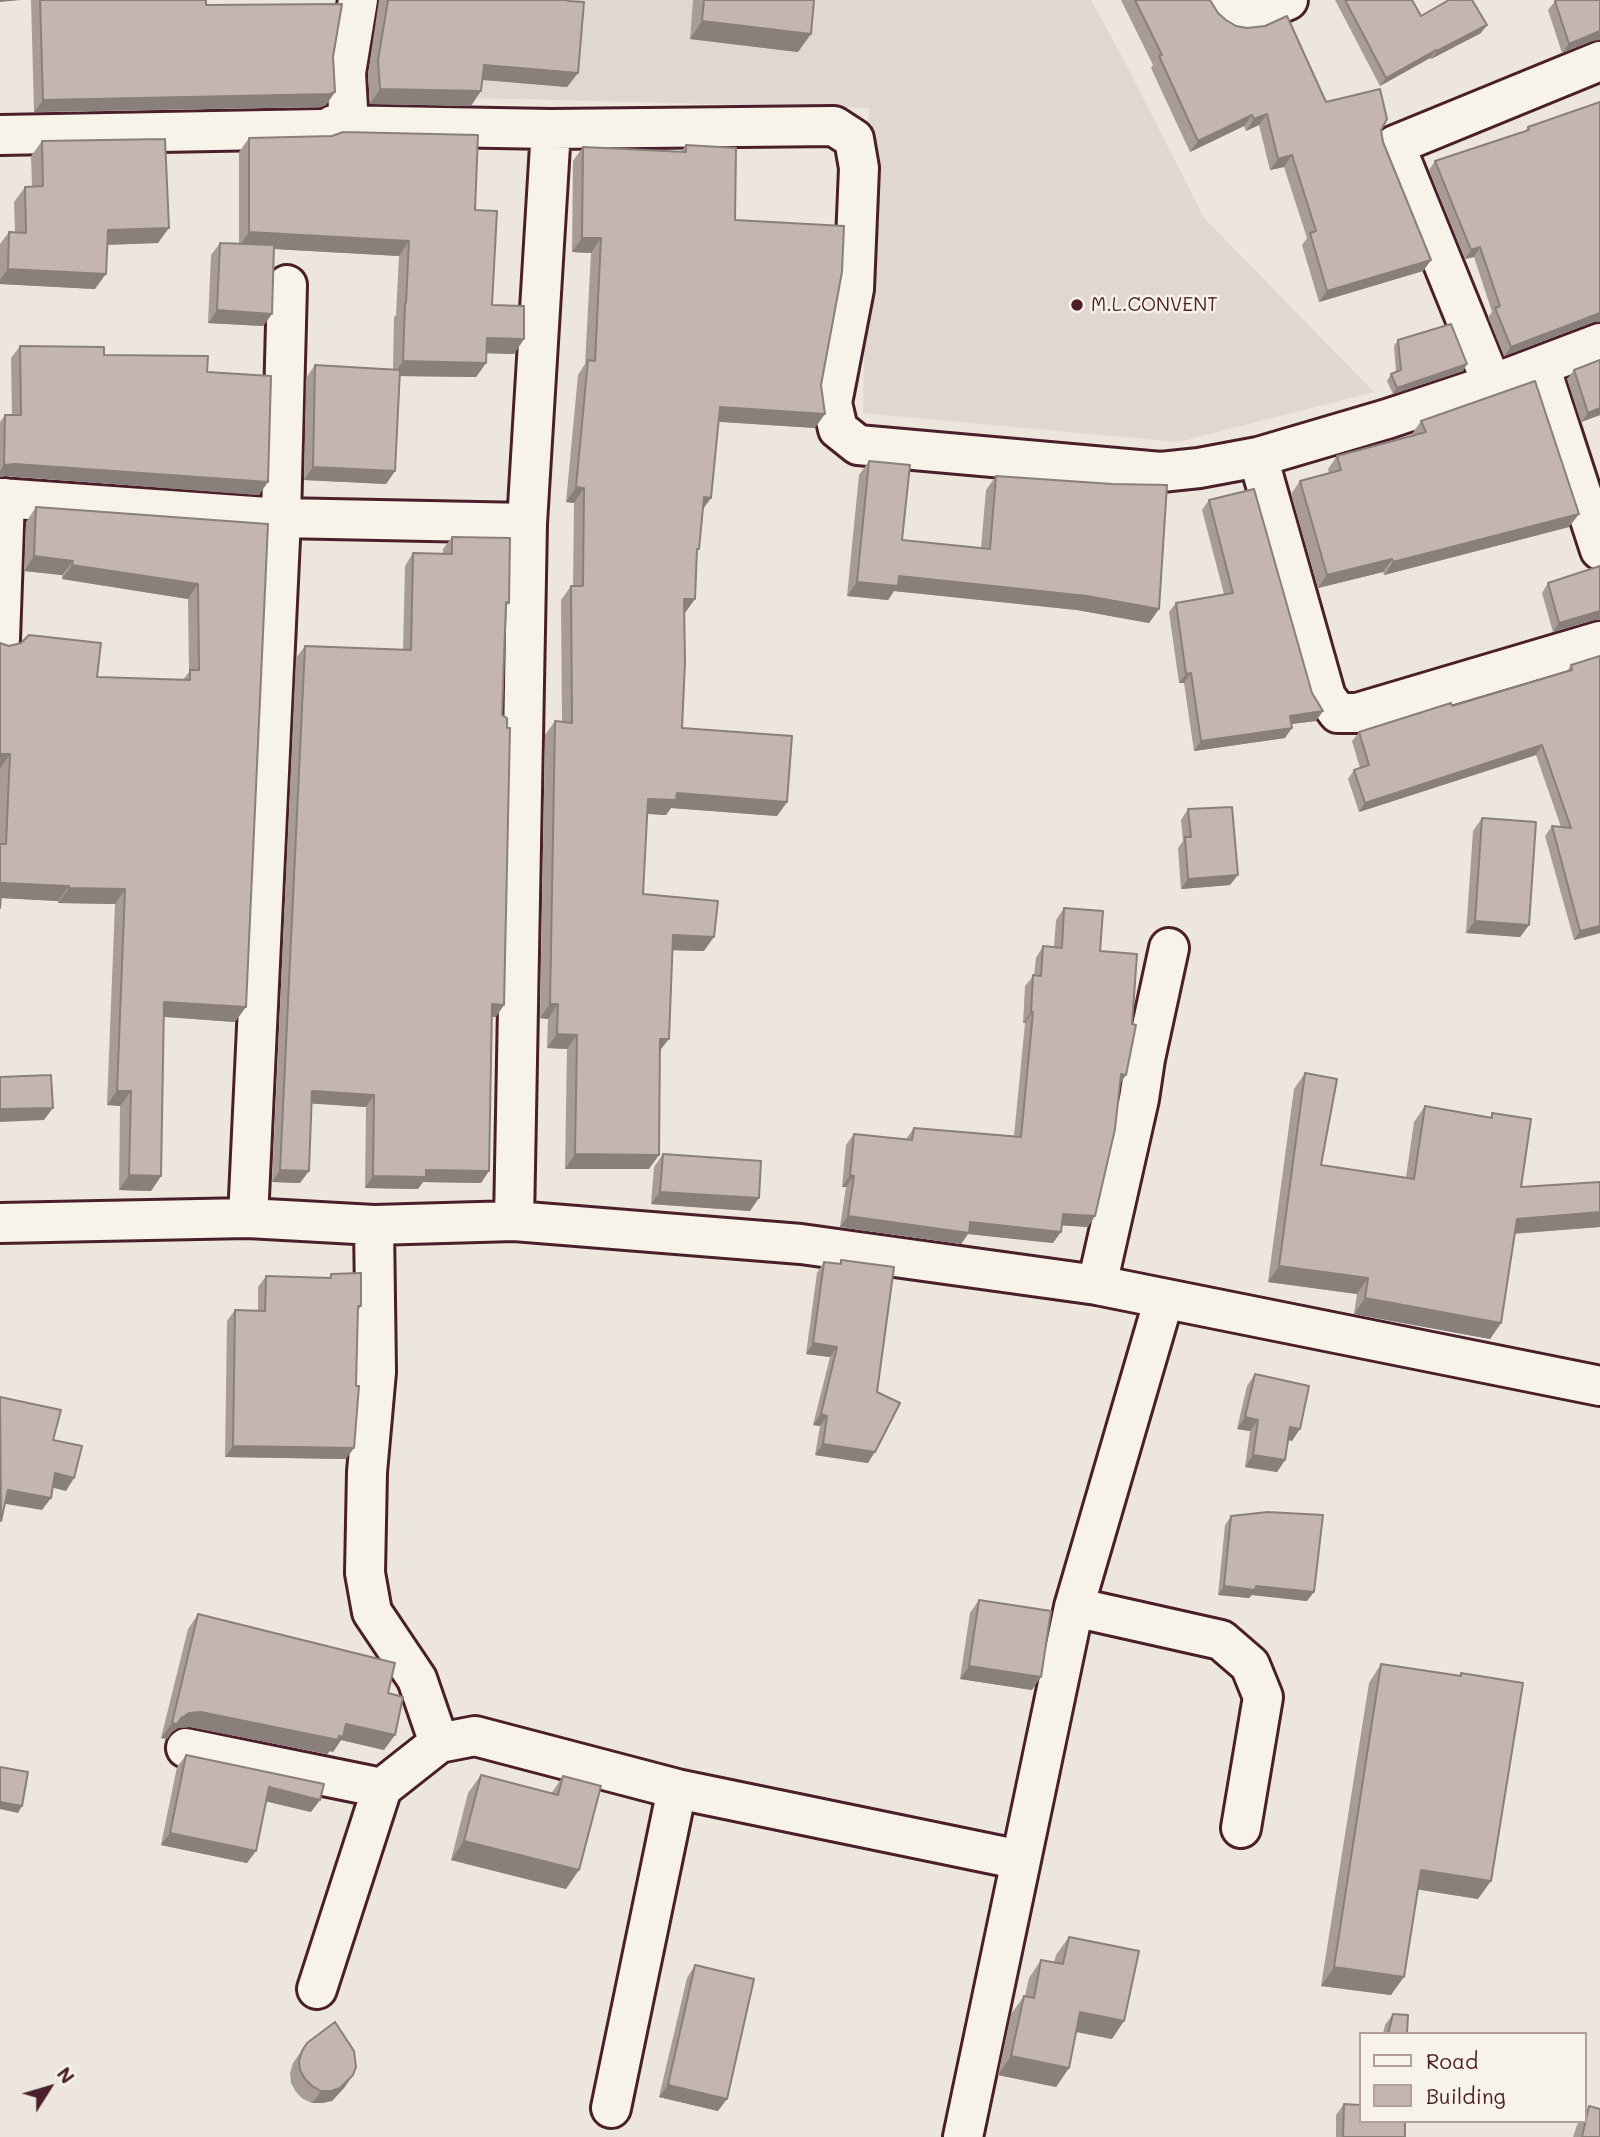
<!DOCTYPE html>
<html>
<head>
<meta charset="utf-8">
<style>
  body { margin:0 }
  #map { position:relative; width:1600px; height:2137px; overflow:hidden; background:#ece6dd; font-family:Mali,sans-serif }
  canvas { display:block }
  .legend { position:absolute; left:1359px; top:2032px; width:228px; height:91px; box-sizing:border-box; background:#f7f3e8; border:2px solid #b29e9c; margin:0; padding:9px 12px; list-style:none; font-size:21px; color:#4a1f2b }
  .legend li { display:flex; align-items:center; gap:14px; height:35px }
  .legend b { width:35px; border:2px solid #b29e9c }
  .north { position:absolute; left:14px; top:2053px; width:70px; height:70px; -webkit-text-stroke:5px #f7f3e8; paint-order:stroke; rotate:53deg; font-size:19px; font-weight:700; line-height:28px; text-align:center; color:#4a1f2b }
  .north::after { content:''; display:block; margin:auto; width:24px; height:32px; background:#4a1f2b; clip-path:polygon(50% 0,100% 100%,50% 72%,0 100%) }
</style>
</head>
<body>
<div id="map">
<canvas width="1600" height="2137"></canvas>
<ul class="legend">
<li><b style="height:9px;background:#f7f3e8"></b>Road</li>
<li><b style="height:19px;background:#c4b5b0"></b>Building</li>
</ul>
<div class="north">N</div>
</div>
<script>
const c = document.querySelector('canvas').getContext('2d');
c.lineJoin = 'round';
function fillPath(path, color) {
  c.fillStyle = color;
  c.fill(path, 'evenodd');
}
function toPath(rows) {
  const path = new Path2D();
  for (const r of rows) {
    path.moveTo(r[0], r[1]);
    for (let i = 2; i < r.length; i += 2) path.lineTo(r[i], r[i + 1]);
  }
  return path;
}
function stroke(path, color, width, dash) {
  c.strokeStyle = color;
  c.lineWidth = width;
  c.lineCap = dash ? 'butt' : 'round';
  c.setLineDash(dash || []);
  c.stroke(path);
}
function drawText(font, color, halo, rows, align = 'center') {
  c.font = font + ' Mali,sans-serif';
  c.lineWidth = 5;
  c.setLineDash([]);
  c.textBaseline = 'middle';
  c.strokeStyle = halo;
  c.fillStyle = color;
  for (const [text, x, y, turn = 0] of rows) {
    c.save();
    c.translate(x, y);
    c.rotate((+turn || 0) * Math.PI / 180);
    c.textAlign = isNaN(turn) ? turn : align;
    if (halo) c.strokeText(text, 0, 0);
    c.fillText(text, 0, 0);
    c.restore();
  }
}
const built = toPath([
  [483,0,1091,0,1126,64,1204,218,1374,392,1178,442,863,413,869,108,477,98]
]);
const minor = toPath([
  [1221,0,1229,13,1238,18,1249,17,1288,0],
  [333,125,551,129,834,126,854,139,859,168,854,289,832,403,838,429,858,445,1161,472,1199,468,1258,457,1387,419,1492,384,1600,343],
  [349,126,346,73,358,0],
  [0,135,321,129],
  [1540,366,1600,550],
  [1492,384,1395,145,1600,61],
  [1258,457,1326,697,1338,713,1357,713,1600,641],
  [0,498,281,518,527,523,514,1221],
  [527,523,551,129],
  [0,639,5,498],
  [248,1218,281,518,287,285],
  [0,1223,248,1218,374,1225,514,1221,801,1244,1097,1285,1600,1386],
  [374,1225,376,1372,367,1472,365,1573,372,1612,417,1679,439,1743],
  [1097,1285,1139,1099,1145,1059,1169,948],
  [1074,1607,1221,1640,1250,1665,1263,1697,1241,1828],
  [186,1748,382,1788],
  [317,1989,382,1788,439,1743,475,1736,677,1789,1021,1860],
  [611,2108,677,1789],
  [963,2137,1074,1607,1164,1299]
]);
const wall = toPath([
  [31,0,206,0,206,5,333,57,335,92,326,105,321,107,34,112],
  [379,0,568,0,578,73,567,87,482,80,471,106,370,104,368,74],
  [693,0,814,0,798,52,690,39],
  [1121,0,1210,0,1218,13,1226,20,1326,102,1381,130,1383,142,1431,260,1423,271,1319,302,1302,245,1307,238,1284,167,1270,170,1259,125,1246,131,1244,126,1190,152,1151,68,1153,65],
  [1335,0,1412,0,1421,16,1481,33,1431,59,1430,58,1380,86],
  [1555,1,1592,41,1562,53,1548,10],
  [1600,102,1600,322,1593,322,1504,356,1488,317,1492,312,1474,257,1465,259,1429,170,1435,161,1525,131,1528,127],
  [249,138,475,210,492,305,524,339,514,354,486,353,486,363,476,377,400,376,395,471,386,484,304,480,306,378,315,365,393,369,394,317,396,315,399,256,274,249,272,314,263,326,208,323,211,255,220,243,239,244,239,152],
  [42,141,158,243,107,245,95,289,0,284,0,244,9,232,15,233,14,202,25,187,32,187,31,156],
  [686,145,735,220,821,385,815,428,719,422,703,510,699,549,697,552,695,599,684,613,682,728,787,802,777,816,671,808,666,815,647,814,643,894,704,951,673,950,660,1051,649,1169,565,1169,567,1049,547,1048,548,1019,540,1018,545,735,555,721,562,722,561,600,571,586,573,586,574,503,566,502,578,375,585,364,591,253,572,252,573,161,583,147,681,152],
  [1398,340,1467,364,1463,371,1393,394,1387,381,1391,374,1396,372,1394,346],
  [20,346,104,355,207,372,259,495,6,476,0,477,0,422,5,415,12,415,11,358],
  [1600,360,1600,415,1581,422,1567,379,1574,370],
  [1421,421,1569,527,1384,575,1383,572,1318,588,1291,494,1300,481,1329,473,1328,469,1337,456,1412,435,1412,434],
  [869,461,902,540,981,548,986,490,996,476,1159,609,1149,623,1077,610,894,591,888,600,847,596,859,475],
  [1209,500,1316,721,1291,724,1285,738,1194,751,1184,683,1179,683,1169,612,1176,603,1224,594,1202,510],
  [36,507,268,524,235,1022,164,1017,161,1176,151,1191,119,1190,120,1106,107,1105,115,904,58,903,58,901,1,898,0,909,0,643,97,677,183,680,189,672,188,599,62,579,62,575,24,571,26,522],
  [452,537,509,603,506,607,502,715,496,1017,492,1017,481,1183,423,1182,418,1189,365,1188,366,1107,311,1103,300,1183,272,1182,296,658,305,646,403,650,405,566,413,553,443,554,443,549],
  [1548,583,1594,620,1553,632,1542,593],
  [1600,656,1600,933,1574,940,1545,836,1552,826,1561,827,1536,755,1359,812,1348,779,1354,770,1360,768,1352,741,1359,732,1452,706,1567,671,1571,665],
  [1188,809,1230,885,1181,889,1178,848,1183,841,1181,820],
  [1482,818,1529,925,1520,937,1466,933,1473,831],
  [1064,908,1100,951,1126,1075,1120,1084,1088,1227,1061,1225,1053,1243,968,1234,961,1244,840,1227,846,1187,842,1187,846,1145,854,1134,906,1139,914,1128,1014,1136,1025,1023,1023,1023,1025,986,1034,975,1036,958,1043,946,1054,947,1056,920],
  [1305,1073,1321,1165,1406,1177,1414,1122,1425,1106,1490,1117,1492,1113,1521,1187,1600,1227,1514,1234,1501,1323,1490,1339,1354,1314,1357,1294,1268,1282,1294,1089],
  [663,1154,750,1211,651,1204,654,1167],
  [841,1260,877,1392,868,1463,815,1455,820,1426,813,1425,830,1357,806,1354,817,1273,824,1262,839,1264],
  [331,1274,361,1306,358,1311,346,1459,225,1457,227,1321,235,1310,258,1311,258,1287,266,1276,329,1278],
  [1255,1374,1292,1441,1288,1440,1285,1460,1277,1472,1245,1467,1250,1431,1237,1429,1247,1386],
  [1231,1516,1307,1601,1252,1595,1249,1598,1218,1595,1225,1525],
  [979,1600,1032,1690,960,1679,970,1613],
  [198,1614,388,1693,384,1750,341,1740,333,1752,330,1751,327,1754,190,1727,178,1728,172,1732,167,1739,161,1738,188,1629],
  [1381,1664,1459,1676,1461,1673,1478,1899,1418,1889,1391,1995,1321,1986,1369,1683],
  [186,1755,311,1812,266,1801,247,1863,161,1845,177,1767],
  [481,1775,551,1794,563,1776,566,1889,451,1860,468,1793],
  [1069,1937,1112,2039,1076,2032,1069,2068,1056,2087,998,2075,1011,2014,1024,1996,1025,1996,1029,1978,1041,1960,1054,1962,1056,1955],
  [695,1965,718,2111,659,2097,687,1978],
  [1393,2014,1407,2034,1383,2034,1385,2025],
  [307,2043,353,2075,344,2088,332,2101,322,2103,312,2103,303,2099,296,2092,291,2083,290,2073,293,2063],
  [1344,2104,1405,2137,1336,2137,1336,2115],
  [1589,2106,1600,2137,1573,2137,1577,2125,1579,2121,1584,2121,1584,2114]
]);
const shadedWall = toPath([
  [0,0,21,0,0,2],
  [702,21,811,34,798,52,690,39],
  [1487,25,1481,33,1431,59,1437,51],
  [1600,31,1600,40,1592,41,1562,53,1569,44],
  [1436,50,1430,58,1380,86,1386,78],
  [484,65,578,73,567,87,473,79],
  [380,89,481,91,471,106,370,104],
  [335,92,326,105,321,107,34,112,43,100],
  [1267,114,1259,125,1246,131,1254,119],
  [1252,115,1244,126,1190,152,1198,141],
  [1292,155,1284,167,1270,170,1278,159],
  [169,228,158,243,97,245,108,230],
  [249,232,409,241,399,256,239,247],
  [582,238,601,238,591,253,572,252],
  [1480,247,1474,257,1465,259,1471,250],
  [1431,260,1423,271,1319,302,1327,291],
  [8,269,106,274,95,289,0,284,0,280],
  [217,310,272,314,263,326,208,323],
  [1600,313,1600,322,1593,322,1504,356,1511,347],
  [487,338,524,339,514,354,477,353],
  [403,361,486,363,476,377,393,376],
  [1467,364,1463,371,1393,394,1397,388],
  [720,407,825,414,815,428,710,421],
  [1600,408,1600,415,1581,422,1588,413],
  [15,464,268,482,259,495,6,476,0,477,0,471,4,465],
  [313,467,395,471,386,484,304,480],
  [576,487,584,488,574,503,566,502],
  [704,497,711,498,701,512],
  [1579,514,1569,527,1384,575,1393,562],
  [34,556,73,561,62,575,24,571],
  [1392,559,1383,572,1318,588,1327,575],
  [72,565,198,584,188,599,62,579],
  [899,576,1087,596,1159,609,1149,623,1077,610,894,591,888,600,847,596,857,582],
  [684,599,695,599,685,613,674,613],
  [1600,611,1600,620,1594,620,1553,632,1559,623],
  [1191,673,1184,683,1179,683,1186,674],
  [1323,711,1316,721,1283,725,1290,716],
  [1292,728,1285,738,1194,751,1201,741],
  [1542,745,1536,755,1359,812,1365,803],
  [0,754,10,754,0,769],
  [677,793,787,802,777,816,671,808,666,815,638,813,648,799],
  [1238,875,1230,885,1181,889,1188,879],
  [2,883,69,886,58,901,0,898],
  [69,888,125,889,115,904,58,903],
  [1475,921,1529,925,1520,937,1466,933],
  [1600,926,1600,933,1574,940,1580,931],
  [673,935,714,937,704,951,663,950],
  [164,1002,246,1007,235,1022,154,1016],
  [492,1004,504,1005,496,1017,484,1016],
  [550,1004,558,1004,548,1019,540,1018],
  [1031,1012,1033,1012,1025,1023,1023,1023],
  [557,1034,577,1035,567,1049,547,1048],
  [660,1039,669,1039,658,1053],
  [1121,1074,1126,1075,1118,1086],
  [117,1091,131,1091,120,1106,107,1105],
  [312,1091,374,1095,366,1107,303,1103],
  [53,1108,44,1120,0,1122,0,1109],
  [575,1154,659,1155,649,1169,565,1169],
  [280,1170,309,1171,300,1183,272,1182],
  [426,1170,489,1171,481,1183,423,1182,418,1189,365,1188,373,1176],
  [129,1175,161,1176,151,1191,119,1190],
  [850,1175,854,1176,846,1187,842,1187],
  [660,1192,759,1198,750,1211,651,1204],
  [1600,1212,1600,1227,1505,1234,1517,1219],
  [1063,1214,1095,1216,1088,1227,1055,1225],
  [848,1216,970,1222,1061,1232,1053,1243,968,1234,961,1244,840,1227],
  [1279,1266,1368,1278,1357,1294,1268,1282],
  [1365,1298,1501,1323,1490,1339,1354,1314],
  [813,1343,837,1347,830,1357,806,1354],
  [821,1414,827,1416,820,1426,813,1425],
  [1245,1417,1258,1420,1250,1431,1237,1429],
  [1290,1427,1300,1429,1292,1441,1282,1438],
  [823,1444,875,1452,868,1463,815,1455],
  [233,1446,354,1448,346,1459,225,1457],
  [1253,1455,1285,1460,1277,1472,1245,1467],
  [55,1473,74,1478,66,1491,46,1486],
  [8,1490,51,1498,42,1510,0,1503],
  [1224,1586,1256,1586,1314,1592,1307,1601,1252,1595,1249,1598,1218,1595],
  [969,1666,1041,1677,1032,1690,960,1679],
  [201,1712,346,1724,395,1735,384,1750,341,1740,333,1752,330,1751,327,1754,190,1727,178,1728,172,1732,167,1739,161,1738,172,1723,189,1713],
  [269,1787,320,1800,311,1812,260,1800],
  [0,1802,22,1806,18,1813,0,1809],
  [170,1833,256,1851,247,1863,161,1845],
  [464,1841,579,1870,566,1889,451,1860],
  [1421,1870,1491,1881,1478,1899,1408,1888],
  [1334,1967,1404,1977,1391,1995,1321,1986],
  [1080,2012,1124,2021,1112,2039,1067,2030],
  [1011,2056,1069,2068,1056,2087,998,2075],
  [353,2075,344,2088,332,2101,322,2103,312,2103,321,2091],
  [668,2085,727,2099,718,2111,659,2097]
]);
const building = toPath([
  [40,0,206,0,206,5,342,4,333,57,335,92,330,94,43,100,40,0],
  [388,0,568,0,568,1,584,2,578,73,484,65,481,91,380,89,378,60,388,0],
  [704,0,814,0,811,34,702,21,704,0],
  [1135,0,1210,0,1218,13,1226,20,1236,26,1247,28,1265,26,1287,16,1326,102,1380,89,1387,119,1381,130,1383,142,1431,260,1327,291,1310,233,1316,231,1292,155,1278,159,1267,114,1254,119,1252,115,1198,141,1159,56,1162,55,1135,0],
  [1345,0,1412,0,1421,16,1449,0,1472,0,1487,25,1437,51,1436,50,1386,78,1345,0],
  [1557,0,1600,0,1600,31,1569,44,1555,1,1557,0],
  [1600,102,1600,313,1511,347,1495,308,1500,306,1480,247,1471,250,1435,161,1529,130,1528,127,1600,102],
  [343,132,478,135,475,210,497,211,492,305,524,306,524,339,487,338,486,363,403,361,405,303,406,303,409,241,249,232,249,138,332,136,343,132],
  [165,139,169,228,108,230,106,274,8,269,9,232,26,233,25,187,43,186,42,141,165,139],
  [686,145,736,148,735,220,844,226,842,272,821,385,825,414,720,407,711,498,704,497,699,549,697,549,695,599,684,599,685,662,682,728,792,736,787,802,677,793,676,800,648,799,643,894,718,901,714,937,673,935,669,1039,660,1039,659,1155,575,1154,577,1035,557,1034,558,1004,550,1004,555,721,572,723,571,586,583,586,584,488,576,487,588,360,595,361,601,238,582,238,583,147,686,152,686,145],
  [220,243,274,245,272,314,217,310,220,243],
  [1451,324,1467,364,1397,388,1391,374,1401,370,1398,340,1451,324],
  [20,346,104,347,104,355,208,356,207,372,271,376,268,482,15,464,4,465,5,415,21,415,20,346],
  [1600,360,1600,408,1588,413,1574,370,1600,360],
  [315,365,400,370,395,471,313,467,315,365],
  [1535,381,1579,514,1393,562,1392,559,1327,575,1300,481,1341,470,1337,456,1426,432,1421,421,1535,381],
  [869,461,910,465,902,540,990,549,996,476,1112,484,1167,485,1159,609,1087,596,899,576,898,586,857,582,869,461],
  [1254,489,1312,693,1323,711,1290,716,1292,728,1201,741,1191,673,1186,674,1176,603,1233,593,1209,500,1254,489],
  [36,507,268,524,246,1007,164,1002,161,1176,129,1175,131,1091,117,1091,125,889,69,888,69,886,2,883,0,908,0,844,6,844,10,754,0,754,0,643,9,646,21,643,29,635,101,643,97,677,190,680,190,670,199,670,198,584,72,565,73,561,34,556,36,507],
  [452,537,510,538,509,603,506,602,502,715,507,718,507,728,510,728,504,1005,492,1004,489,1171,426,1170,426,1177,373,1176,374,1095,312,1091,309,1171,280,1170,305,646,411,650,413,553,452,554,452,537],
  [1600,566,1600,611,1559,623,1548,583,1600,566],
  [1600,656,1600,926,1580,931,1552,826,1571,828,1542,745,1365,803,1354,770,1369,765,1359,732,1451,703,1452,706,1572,670,1571,665,1600,656],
  [1232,807,1238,875,1188,879,1185,837,1191,837,1188,809,1232,807],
  [1482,818,1536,822,1529,925,1475,921,1482,818],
  [1064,908,1103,911,1100,951,1137,954,1132,1024,1136,1025,1126,1075,1121,1074,1115,1129,1095,1216,1063,1214,1061,1232,970,1222,969,1233,848,1216,854,1176,850,1175,854,1134,912,1140,914,1128,1021,1137,1033,1012,1031,1012,1033,975,1041,976,1043,946,1062,948,1064,908],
  [1305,1073,1337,1079,1321,1165,1414,1179,1425,1106,1492,1118,1492,1113,1531,1119,1521,1187,1600,1182,1600,1212,1517,1219,1501,1323,1365,1298,1368,1278,1279,1266,1305,1073],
  [51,1075,53,1108,0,1109,0,1077,51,1075],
  [663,1154,761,1161,759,1198,660,1192,663,1154],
  [841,1260,894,1267,877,1392,900,1403,875,1452,823,1444,827,1416,821,1414,837,1347,813,1343,824,1262,841,1264,841,1260],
  [361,1273,361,1306,358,1306,356,1386,359,1386,354,1448,233,1446,235,1310,265,1311,266,1276,331,1278,331,1274,361,1273],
  [1255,1374,1309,1386,1300,1429,1290,1427,1285,1460,1253,1455,1258,1420,1245,1417,1255,1374],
  [0,1397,61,1410,53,1440,82,1446,74,1478,55,1473,51,1498,8,1490,1,1521,0,1397],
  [1268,1512,1323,1515,1314,1592,1256,1586,1255,1590,1224,1586,1231,1516,1268,1512],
  [979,1600,1051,1611,1041,1677,969,1666,979,1600],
  [198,1614,395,1663,388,1693,403,1697,395,1735,346,1724,343,1737,339,1736,338,1740,201,1712,189,1713,181,1718,177,1724,172,1723,198,1614],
  [1381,1664,1461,1676,1461,1673,1523,1683,1491,1881,1421,1870,1404,1977,1334,1967,1381,1664],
  [186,1755,324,1784,320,1800,269,1787,256,1851,170,1833,186,1755],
  [0,1767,28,1772,22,1806,0,1802,0,1767],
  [481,1775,558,1795,563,1776,601,1786,579,1870,464,1841,481,1775],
  [1069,1937,1139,1951,1124,2021,1080,2012,1069,2068,1011,2056,1024,1996,1034,1998,1041,1960,1063,1964,1069,1937],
  [695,1965,754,1979,727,2099,668,2085,695,1965],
  [1393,2014,1408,2015,1407,2034,1388,2034,1393,2014],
  [335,2022,354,2051,356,2067,353,2075,340,2088,331,2091,321,2091,312,2086,305,2079,300,2070,299,2061,302,2051,307,2043,335,2022],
  [1344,2104,1360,2105,1360,2121,1405,2121,1405,2137,1343,2137,1344,2104],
  [1589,2106,1600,2109,1600,2137,1582,2137,1589,2106]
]);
const markers = [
  [1077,305,7,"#4a1f2b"]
];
const poiNames = [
  ["M.L.CONVENT",1091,305]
];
fillPath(built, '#e0d7d0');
stroke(minor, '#4a1f2b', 44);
stroke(minor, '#f7f3e8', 38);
fillPath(wall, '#a99c97');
fillPath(shadedWall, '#897f7b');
fillPath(building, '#c4b5b0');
stroke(building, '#897f7b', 2);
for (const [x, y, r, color] of markers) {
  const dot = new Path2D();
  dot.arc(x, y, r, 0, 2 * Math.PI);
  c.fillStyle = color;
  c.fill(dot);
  stroke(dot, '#f7f3e8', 2.5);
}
drawText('19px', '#4a1f2b', '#f7f3e8', poiNames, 'left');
</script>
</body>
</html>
